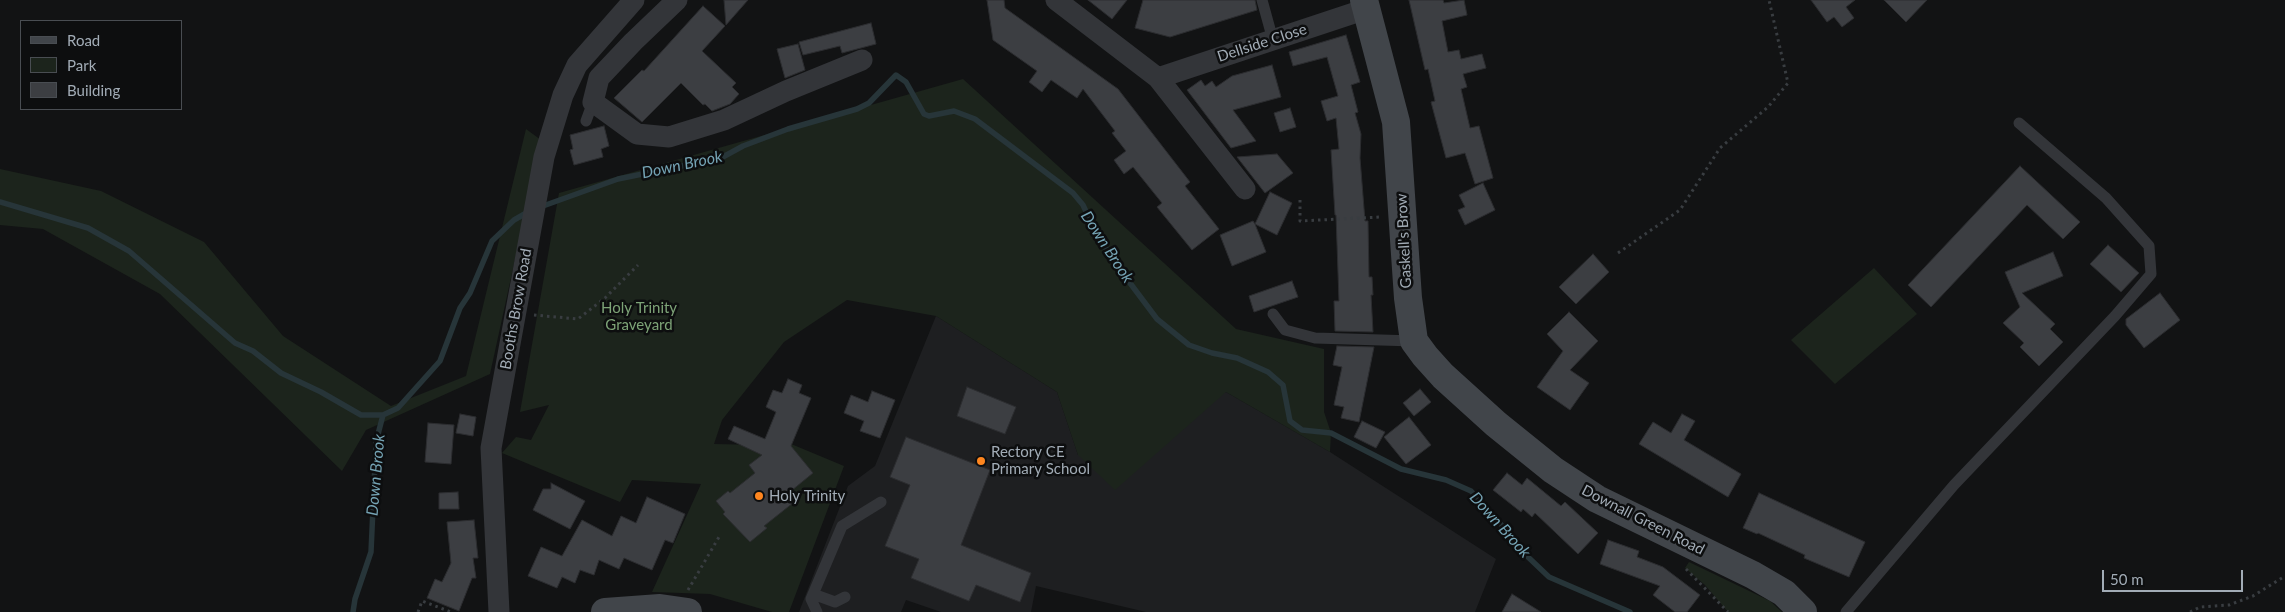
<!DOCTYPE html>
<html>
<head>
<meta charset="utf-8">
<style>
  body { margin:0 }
  #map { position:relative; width:2285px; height:612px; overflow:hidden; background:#121314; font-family:Lato,sans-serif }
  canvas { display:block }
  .legend { position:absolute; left:20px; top:20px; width:162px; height:90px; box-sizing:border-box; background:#0d0e0f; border:1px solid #494d52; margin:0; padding:6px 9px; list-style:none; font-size:15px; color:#a2acb6 }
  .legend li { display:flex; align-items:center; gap:10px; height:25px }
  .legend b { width:25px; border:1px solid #494d52 }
  .scale { position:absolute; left:2102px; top:570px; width:141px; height:22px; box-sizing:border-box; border:2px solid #a2acb6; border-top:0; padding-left:6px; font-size:15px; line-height:18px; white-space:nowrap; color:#a2acb6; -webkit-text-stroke:4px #0d0e0f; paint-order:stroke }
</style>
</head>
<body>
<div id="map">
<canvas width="2285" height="612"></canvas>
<ul class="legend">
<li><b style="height:6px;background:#41454a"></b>Road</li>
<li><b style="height:14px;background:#1c241c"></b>Park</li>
<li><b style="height:14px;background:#3c3e42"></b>Building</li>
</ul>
<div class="scale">50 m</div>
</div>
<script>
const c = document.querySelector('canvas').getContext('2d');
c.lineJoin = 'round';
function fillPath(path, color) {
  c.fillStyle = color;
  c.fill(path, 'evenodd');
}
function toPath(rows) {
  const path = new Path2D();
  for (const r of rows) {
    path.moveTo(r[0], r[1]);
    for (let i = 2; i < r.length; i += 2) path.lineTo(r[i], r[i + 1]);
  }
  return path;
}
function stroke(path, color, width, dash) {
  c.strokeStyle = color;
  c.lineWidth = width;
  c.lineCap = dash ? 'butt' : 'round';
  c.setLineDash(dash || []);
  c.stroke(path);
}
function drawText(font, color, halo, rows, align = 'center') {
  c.font = font + ' Lato,sans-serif';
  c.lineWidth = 5;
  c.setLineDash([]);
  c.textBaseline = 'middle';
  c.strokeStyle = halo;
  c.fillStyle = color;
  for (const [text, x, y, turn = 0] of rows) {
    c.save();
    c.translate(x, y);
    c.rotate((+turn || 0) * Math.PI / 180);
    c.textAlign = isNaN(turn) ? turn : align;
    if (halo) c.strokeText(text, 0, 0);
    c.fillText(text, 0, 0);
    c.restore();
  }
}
const built = toPath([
  [936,316,1057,392,1078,455,1226,392,1330,452,1496,559,1475,612,1146,612,1036,586,1031,612,941,612,906,600,901,612,799,612,848,486,875,466]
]);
const green = toPath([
  [963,79,1236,329,1324,349,1324,412,1331,433,1330,452,1226,392,1115,490,1078,455,1057,392,936,316,847,300,784,342,722,420,714,444,760,445,784,441,844,466,789,612,772,612,710,594,652,592,701,484,632,480,620,502,502,453,516,437,531,440,549,405,520,412,559,193],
  [526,129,541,140,490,374,366,430,342,471,160,294,43,229,0,225,0,169,101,191,204,242,283,336,391,406,466,376],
  [1874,268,1917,314,1835,384,1791,340],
  [1689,562,1770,601,1782,612,1728,612,1705,585,1685,568]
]);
const stream = toPath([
  [0,202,88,228,129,251,235,343,253,351,281,373,321,392,361,415,383,415],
  [543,206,618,179,721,158,743,146,788,129,857,109,869,103,896,75,906,82,924,114,929,116,954,111,975,119,1073,193,1083,205,1095,231,1118,267,1157,319,1189,345,1212,353,1237,358,1268,372,1283,385,1290,421,1302,430,1331,433,1401,469,1446,480,1471,491,1514,539,1528,557,1549,577,1630,612],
  [353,612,355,599,371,552,376,442,383,415,398,408,440,361,460,308,470,293,492,241,514,220,528,212]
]);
const building = toPath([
  [724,0,748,0,726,25,724,0],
  [987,0,1004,0,1005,8,1118,89,1190,182,1185,186,1219,229,1192,250,1157,207,1162,203,1133,167,1124,174,1114,160,1126,151,1112,133,1115,131,1083,89,1077,98,1051,80,1042,92,1029,82,1037,71,993,40,987,0],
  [1088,0,1127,0,1112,19,1088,0],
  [1143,0,1255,0,1257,10,1170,37,1135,28,1143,0],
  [1409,0,1443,0,1444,3,1464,0,1467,15,1442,21,1448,52,1459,50,1461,59,1482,54,1486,68,1463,74,1467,87,1461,89,1470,128,1479,126,1493,178,1475,184,1465,153,1446,158,1431,102,1435,101,1428,69,1425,70,1409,0],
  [1811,0,1855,0,1846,7,1854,18,1842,27,1834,17,1827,22,1811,0],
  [1884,0,1927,0,1906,22,1884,0],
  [703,6,725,26,702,51,736,83,732,87,739,94,730,104,712,111,705,104,703,105,681,83,642,122,614,98,642,70,644,71,703,6],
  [871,23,876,44,842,53,840,46,803,55,799,42,871,23],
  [1346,35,1360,82,1351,85,1358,112,1355,113,1361,134,1360,158,1365,221,1368,221,1369,277,1372,277,1373,295,1371,295,1373,332,1335,331,1334,301,1339,301,1336,215,1335,215,1331,150,1339,149,1336,118,1327,121,1321,101,1338,96,1327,57,1293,66,1289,52,1346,35],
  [798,44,805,70,785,78,777,49,798,44],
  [1272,65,1281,97,1233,110,1256,141,1231,148,1187,90,1201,80,1205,86,1212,81,1216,87,1232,76,1272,65],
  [1290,108,1296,127,1280,132,1274,113,1290,108],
  [604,126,609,146,601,149,603,157,574,165,570,150,573,149,570,135,604,126],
  [1277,154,1293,173,1265,193,1237,157,1277,154],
  [2020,166,2080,222,2063,239,2027,205,1931,307,1908,285,2020,166],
  [1483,183,1495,210,1465,225,1458,210,1465,207,1459,195,1483,183],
  [1270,192,1292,203,1277,235,1255,224,1266,252,1232,266,1220,235,1253,221,1255,224,1270,192],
  [2108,245,2139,273,2121,292,2090,264,2108,245],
  [2053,252,2063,276,2022,293,2055,324,2050,329,2063,342,2039,366,2020,347,2024,343,2003,323,2020,307,2005,272,2053,252],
  [1593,254,1609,272,1576,304,1559,287,1593,254],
  [1292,281,1298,297,1254,312,1249,296,1292,281],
  [2160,293,2180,320,2144,348,2126,325,2126,319,2160,293],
  [1569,312,1598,341,1570,370,1589,383,1570,410,1537,387,1563,351,1547,334,1569,312],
  [1337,346,1374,347,1359,422,1341,418,1344,407,1334,405,1342,367,1333,365,1337,346],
  [788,379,802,385,799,393,811,398,791,446,813,473,791,491,798,499,764,526,767,528,750,542,723,514,725,512,716,501,728,491,730,493,755,473,749,465,762,455,728,439,734,426,765,439,776,412,766,407,773,390,782,393,788,379],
  [967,387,1016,407,1005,434,957,416,967,387],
  [1420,389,1431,402,1414,416,1403,403,1420,389],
  [872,391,895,400,880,438,860,431,864,421,844,413,851,395,868,402,872,391],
  [460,414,476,417,473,436,456,433,460,414],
  [1682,414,1695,421,1684,440,1741,474,1728,497,1639,444,1653,422,1671,433,1682,414],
  [1409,417,1431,445,1406,464,1384,437,1409,417],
  [1362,421,1385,432,1376,448,1354,437,1362,421],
  [428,423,454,425,451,464,425,462,428,423],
  [906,437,990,470,961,545,1031,573,1020,602,976,585,969,601,911,578,919,559,885,546,910,485,890,477,906,437],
  [1507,473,1522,485,1527,478,1561,506,1565,502,1598,533,1578,554,1535,513,1532,517,1523,509,1521,512,1493,490,1507,473],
  [551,483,585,501,570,529,533,510,543,489,551,489,551,483],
  [458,492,459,509,439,509,439,493,458,492],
  [1759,493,1865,542,1849,577,1804,558,1805,555,1758,533,1757,534,1743,528,1759,493],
  [647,497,685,514,673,543,665,540,652,570,624,558,619,569,599,560,594,575,580,570,575,583,562,577,557,588,528,576,541,547,562,556,582,520,612,536,621,516,636,523,647,497],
  [474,520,478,558,473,558,476,578,472,578,459,611,427,598,435,579,442,582,451,563,447,522,474,520],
  [1608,540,1639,551,1637,557,1663,567,1700,595,1687,612,1675,612,1653,595,1660,586,1600,564,1608,540],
  [1512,594,1541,612,1502,612,1512,594]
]);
const path = toPath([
  [1300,200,1300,221,1380,217],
  [1618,253,1680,210,1720,148,1768,107,1788,83,1769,0],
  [534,315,578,319,605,298,638,265],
  [1686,569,1728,612],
  [688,590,719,537],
  [418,612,422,601,451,612],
  [2190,612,2200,607,2229,605,2253,596,2285,576]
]);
const lane = toPath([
  [1262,0,1273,40],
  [586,121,593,102],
  [1273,314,1285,330,1315,338,1414,341],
  [813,594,835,602,845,597],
  [817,612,811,599,842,526,881,502],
  [1846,612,1954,485,2115,316,2151,274,2149,246,2106,198,2019,123]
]);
const street = toPath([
  [677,0,633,42,599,78,593,102,637,134,669,137,724,120,786,91,862,60],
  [1056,0,1158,78,1245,189],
  [1158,78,1366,9],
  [499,612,491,448,544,157,563,95,577,65,634,0]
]);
const secondary = toPath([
  [1364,0,1396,122,1408,298,1414,341,1425,356,1443,376,1496,424,1553,470,1597,499,1753,575,1784,593,1803,612],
  [605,612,660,608,688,612]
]);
const markers = [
  [981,461,5,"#ff861f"],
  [759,496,5,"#ff861f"]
];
const streetNames = [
  ["Dellside Close",1262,43,-18],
  ["Gaskell's Brow",1404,241,-93],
  ["Booths Brow Road",516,309,-80],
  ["Downall Green Road",1643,520,27]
];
const parkNames = [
  ["Holy Trinity",639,308],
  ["Graveyard",639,325]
];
const poiNames = [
  ["Rectory CE",991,452],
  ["Primary School",991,469],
  ["Holy Trinity",769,496]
];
const waterNames = [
  ["Down Brook",682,165,-12],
  ["Down Brook",1107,247,57],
  ["Down Brook",376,475,-85],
  ["Down Brook",1500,525,48]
];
fillPath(built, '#1e1f21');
fillPath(green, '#1c241c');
stroke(stream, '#273539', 5.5);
fillPath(building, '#3c3e42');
stroke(building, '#2c2d30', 1);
stroke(path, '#393d41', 3, [2.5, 4]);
stroke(lane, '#333539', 11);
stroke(street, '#333539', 21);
stroke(secondary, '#41454a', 28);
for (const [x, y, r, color] of markers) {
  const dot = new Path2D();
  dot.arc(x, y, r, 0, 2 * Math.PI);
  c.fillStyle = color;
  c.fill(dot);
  stroke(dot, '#0d0e0f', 2);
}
drawText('15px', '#a2acb6', '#0d0e0f', streetNames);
drawText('15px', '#7da377', '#0d0e0f', parkNames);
drawText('15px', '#a2acb6', '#0d0e0f', poiNames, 'left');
drawText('italic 16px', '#75a4b5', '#0d0e0f', waterNames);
</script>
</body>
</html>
